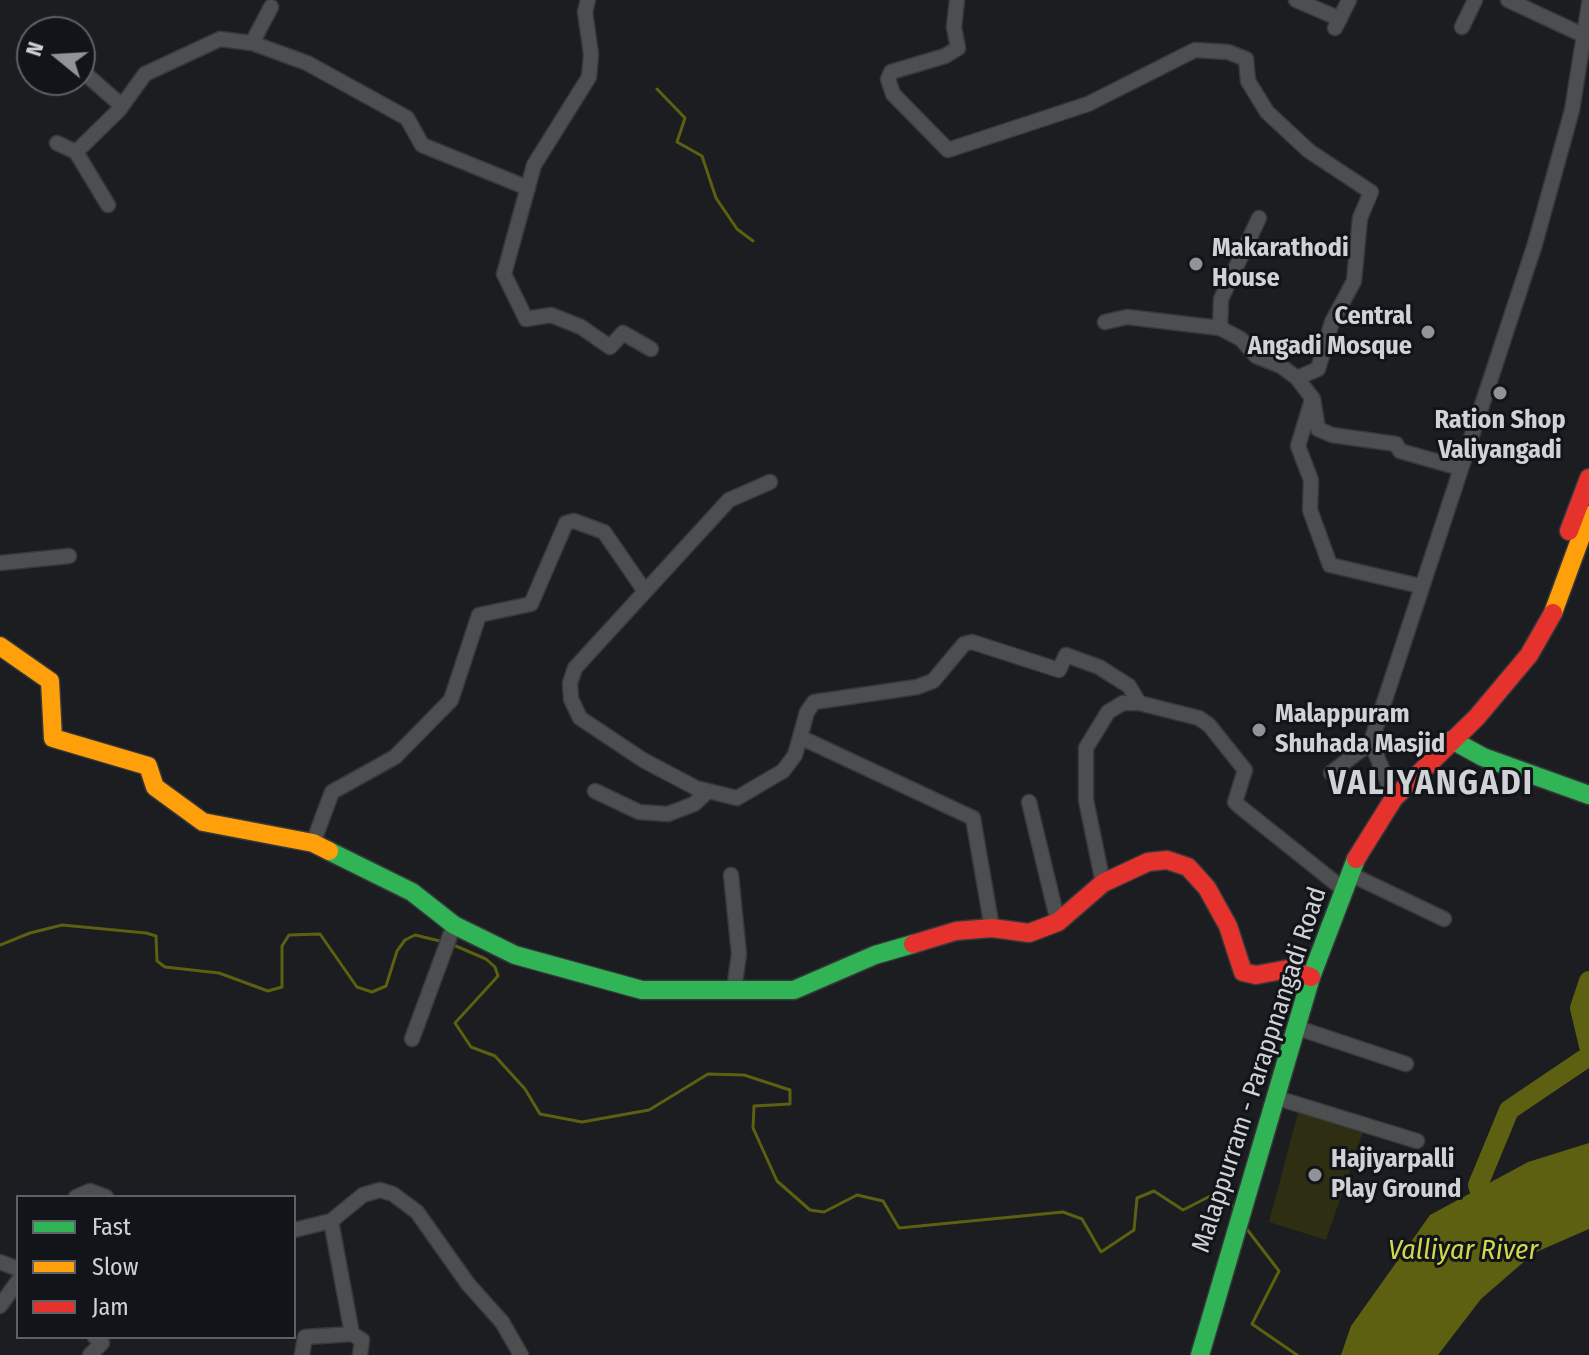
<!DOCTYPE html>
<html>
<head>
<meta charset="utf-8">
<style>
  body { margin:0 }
  #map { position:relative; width:1589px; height:1355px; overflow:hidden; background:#1b1d20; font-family:"Fira Sans Condensed",sans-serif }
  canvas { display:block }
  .legend { position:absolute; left:16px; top:1195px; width:280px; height:144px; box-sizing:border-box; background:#111418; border:2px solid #5d6064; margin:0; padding:10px 14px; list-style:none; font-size:24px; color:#d0d2d5 }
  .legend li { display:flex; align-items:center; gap:16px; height:40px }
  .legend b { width:40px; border:2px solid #5d6064 }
  .north { position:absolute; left:16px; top:16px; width:80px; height:80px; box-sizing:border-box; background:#111418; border:2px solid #5d6064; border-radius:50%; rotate:288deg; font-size:22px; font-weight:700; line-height:32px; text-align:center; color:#d0d2d5 }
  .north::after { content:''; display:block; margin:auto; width:28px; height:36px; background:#919396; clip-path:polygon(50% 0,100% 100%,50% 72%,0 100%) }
</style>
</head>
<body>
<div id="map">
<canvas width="1589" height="1355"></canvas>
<ul class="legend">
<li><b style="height:10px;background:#30b455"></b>Fast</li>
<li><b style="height:10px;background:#ff9f0a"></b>Slow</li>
<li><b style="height:10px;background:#e5322d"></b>Jam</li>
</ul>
<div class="north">N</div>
</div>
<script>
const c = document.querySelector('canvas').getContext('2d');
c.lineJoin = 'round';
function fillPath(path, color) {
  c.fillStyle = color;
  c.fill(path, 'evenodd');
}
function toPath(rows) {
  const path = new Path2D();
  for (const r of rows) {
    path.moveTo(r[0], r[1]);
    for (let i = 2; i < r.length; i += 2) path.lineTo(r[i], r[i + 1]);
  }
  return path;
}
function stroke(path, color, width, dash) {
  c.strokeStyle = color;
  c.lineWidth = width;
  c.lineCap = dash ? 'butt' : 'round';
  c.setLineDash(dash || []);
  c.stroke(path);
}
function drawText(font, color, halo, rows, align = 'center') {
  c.font = font + ' "Fira Sans Condensed",sans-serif';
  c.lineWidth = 6;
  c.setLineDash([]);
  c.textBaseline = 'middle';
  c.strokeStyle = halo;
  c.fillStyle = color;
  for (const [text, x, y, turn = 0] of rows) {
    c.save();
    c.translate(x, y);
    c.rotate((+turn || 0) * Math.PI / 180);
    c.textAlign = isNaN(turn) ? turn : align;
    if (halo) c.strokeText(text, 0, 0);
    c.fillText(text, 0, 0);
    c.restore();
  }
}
const green = toPath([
  [1300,1105,1364,1129,1326,1240,1269,1222]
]);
const water = toPath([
  [1589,1143,1589,1229,1534,1253,1481,1299,1438,1355,1341,1355,1351,1326,1430,1215,1528,1162]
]);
const stream = toPath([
  [657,89,685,118,677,142,702,156,716,198,737,229,753,241],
  [451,944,486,959,495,967,498,976,455,1023,471,1047,495,1056,525,1089,540,1114,582,1122,649,1110,708,1074,744,1075,790,1090,790,1104,754,1106,753,1128,777,1181,810,1210,824,1212,857,1195,883,1201,899,1228,1063,1212,1082,1219,1101,1252,1134,1230,1137,1198,1154,1191,1183,1210,1222,1190,1233,1207],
  [0,945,30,933,62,925,146,933,156,936,157,961,165,967,219,973,268,991,282,987,282,946,289,935,320,934,357,987,372,992,386,986,397,951,405,940,415,935,444,942],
  [1246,1228,1279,1271,1252,1324,1297,1355]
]);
const river = toPath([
  [1589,981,1580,1008,1589,1046],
  [1487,1214,1478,1185,1509,1110,1589,1056]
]);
const street = toPath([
  [588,0,585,12,591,54,589,77,534,165,504,274,526,319,551,315,581,327,610,347,623,333,651,349],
  [957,0,954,27,958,48,945,56,891,72,888,79,893,94,948,150,1088,104,1195,50,1228,52,1246,59,1248,81,1267,112,1309,151,1371,192,1360,218,1354,281,1332,322,1318,369,1297,378],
  [1296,0,1340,19],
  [1508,0,1585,36],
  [1462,27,1475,0],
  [1335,28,1349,0],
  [252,43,271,7],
  [80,69,122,106],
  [57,143,76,152,119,110,145,74,220,39,252,43,307,63,407,118,422,145,528,188],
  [76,152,108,205],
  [1105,322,1127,317,1220,328,1241,339,1256,356,1281,366,1297,378,1313,399,1318,429,1332,435,1396,444,1400,451,1460,468],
  [1220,328,1221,299,1259,218],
  [1311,403,1298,446,1311,480,1310,510,1330,565,1420,586],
  [770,482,729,500,575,668,570,683,571,699,580,718,643,760,696,788,737,798,783,771,795,755,807,712,814,702,917,687,933,681,964,644,972,642,1059,670,1066,655,1099,667,1129,686,1139,703,1199,718,1209,725,1245,770,1235,802,1239,806,1343,889],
  [0,563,69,556],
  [802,738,973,818,992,928],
  [1331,773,1371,742],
  [595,791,639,812,668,814,694,804,708,791],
  [1394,798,1371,742,1535,244,1572,110,1589,4],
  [1029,802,1058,922],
  [313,843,332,792,395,757,451,700,479,615,531,604,566,523,574,521,604,532,644,590],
  [1350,874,1444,919],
  [731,875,739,954,734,990],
  [1103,883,1086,800,1086,748,1108,712,1123,703,1139,703],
  [1295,1027,1406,1064],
  [412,1039,454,925],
  [1274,1097,1417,1141],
  [76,1197,90,1191,106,1197],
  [331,1221,352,1334,362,1340,360,1355],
  [294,1230,331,1221,363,1195,380,1190,393,1194,417,1212,468,1284,502,1322,521,1355],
  [0,1262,18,1269],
  [0,1306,18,1281],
  [90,1355,102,1343,95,1337],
  [302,1355,305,1337,352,1334]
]);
const fast = toPath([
  [1452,740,1483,757,1589,795],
  [329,851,412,892,454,925,515,955,642,990,794,990,875,955,913,944],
  [1200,1355,1311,977,1356,859]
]);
const slow = toPath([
  [1553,613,1589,515],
  [0,646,50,681,53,738,148,766,155,787,203,822,313,843,329,851]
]);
const jam = toPath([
  [1569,531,1589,478],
  [1356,859,1394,798,1477,717,1529,655,1553,613],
  [913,944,956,931,992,928,1029,933,1058,922,1103,883,1148,862,1167,860,1188,867,1207,888,1228,926,1243,972,1256,975,1288,969,1311,977]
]);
const markers = [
  [1196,264,8,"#919396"],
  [1428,332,8,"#919396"],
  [1500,393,8,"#919396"],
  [1259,730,8,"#919396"],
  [1315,1175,8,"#919396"]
];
const poiNames = [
  ["Makarathodi",1212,249],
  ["House",1212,279],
  ["Central",1412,317,"right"],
  ["Angadi Mosque",1412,347,"right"],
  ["Ration Shop",1500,421,"center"],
  ["Valiyangadi",1500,451,"center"],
  ["Malappuram",1275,715],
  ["Shuhada Masjid",1275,745],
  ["Hajiyarpalli",1331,1160],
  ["Play Ground",1331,1190]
];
const streetNames = [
  ["Malappurram - Parappnangadi Road",1260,1070,-72]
];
const waterNames = [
  ["Valliyar River",1463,1251]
];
const districtNames = [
  ["VALIYANGADI",1431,785]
];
fillPath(green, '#2d2e12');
fillPath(water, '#5d5f11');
stroke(stream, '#5d5f11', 3);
stroke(river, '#5d5f11', 20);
stroke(street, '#36383a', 17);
stroke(fast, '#36383a', 21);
stroke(slow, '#36383a', 21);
stroke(jam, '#36383a', 21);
stroke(street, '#4d4e50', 14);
stroke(fast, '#30b455', 18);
stroke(slow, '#ff9f0a', 18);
stroke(jam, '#e5322d', 18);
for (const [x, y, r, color] of markers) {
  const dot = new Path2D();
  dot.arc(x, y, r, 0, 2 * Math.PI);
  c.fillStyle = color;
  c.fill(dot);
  stroke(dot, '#111418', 3);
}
drawText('bold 26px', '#d0d2d5', '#111418', poiNames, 'left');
drawText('26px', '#d0d2d5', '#111418', streetNames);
drawText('italic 28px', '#d4d74d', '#111418', waterNames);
c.letterSpacing = '2px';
drawText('bold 34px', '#d0d2d5', '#111418', districtNames);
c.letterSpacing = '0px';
</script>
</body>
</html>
